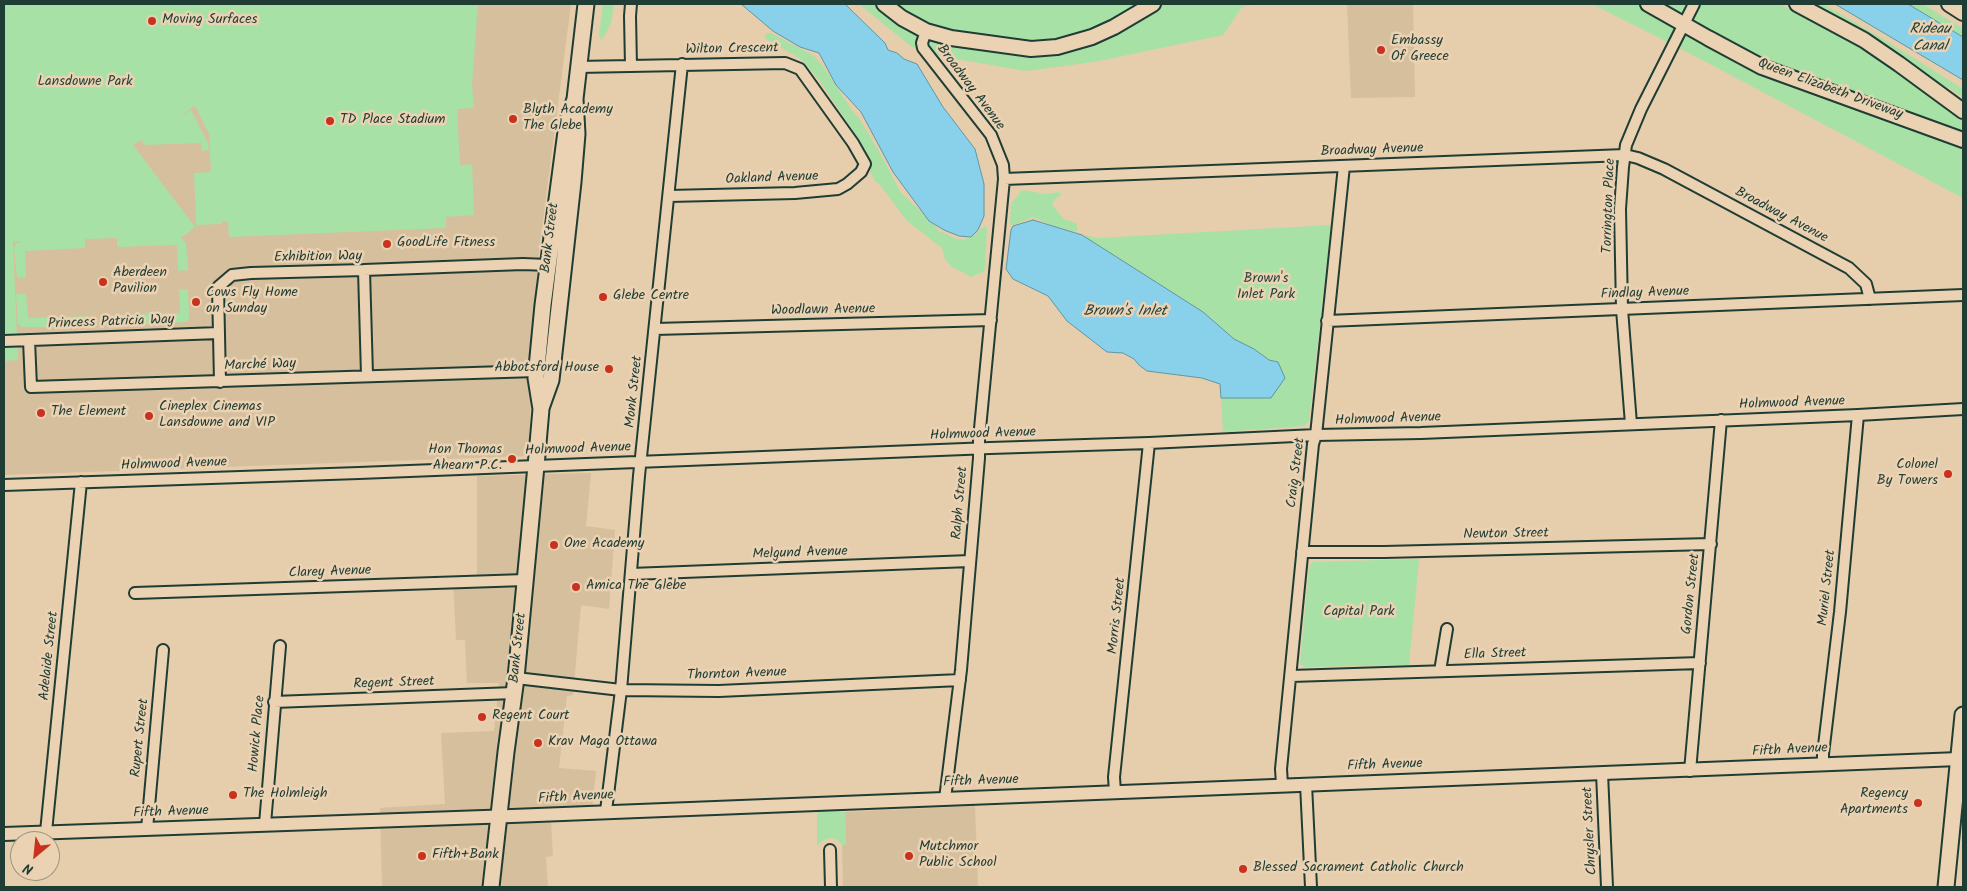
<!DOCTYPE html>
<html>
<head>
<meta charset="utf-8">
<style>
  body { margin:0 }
  #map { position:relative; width:1967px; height:891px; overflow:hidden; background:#e6cdab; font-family:Kalam,sans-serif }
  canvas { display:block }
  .frame { position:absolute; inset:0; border:5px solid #1f3d34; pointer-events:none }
  .north { position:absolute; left:10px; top:831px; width:50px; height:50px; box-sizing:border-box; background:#ebd2b3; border:1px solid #999680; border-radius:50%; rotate:208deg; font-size:14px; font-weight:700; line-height:20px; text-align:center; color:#1f3d34 }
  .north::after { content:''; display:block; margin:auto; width:18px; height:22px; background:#c8321e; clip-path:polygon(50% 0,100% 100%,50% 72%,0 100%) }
</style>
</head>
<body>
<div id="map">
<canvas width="1967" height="891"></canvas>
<div class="frame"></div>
<div class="north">N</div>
</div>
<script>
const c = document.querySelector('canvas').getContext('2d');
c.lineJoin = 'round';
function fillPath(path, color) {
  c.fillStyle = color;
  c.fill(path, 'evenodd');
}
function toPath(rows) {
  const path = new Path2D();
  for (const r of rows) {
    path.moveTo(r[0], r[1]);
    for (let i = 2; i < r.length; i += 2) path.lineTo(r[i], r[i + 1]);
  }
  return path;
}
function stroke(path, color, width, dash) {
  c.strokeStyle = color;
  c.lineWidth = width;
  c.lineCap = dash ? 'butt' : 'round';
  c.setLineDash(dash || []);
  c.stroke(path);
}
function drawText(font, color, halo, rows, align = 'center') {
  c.font = font + ' Kalam,sans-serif';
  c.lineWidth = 5;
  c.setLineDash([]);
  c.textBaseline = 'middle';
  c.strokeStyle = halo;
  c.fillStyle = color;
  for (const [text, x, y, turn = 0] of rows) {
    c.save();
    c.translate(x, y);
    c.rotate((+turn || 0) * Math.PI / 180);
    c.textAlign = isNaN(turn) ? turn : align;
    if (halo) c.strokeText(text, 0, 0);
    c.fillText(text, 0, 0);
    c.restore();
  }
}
const built = toPath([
  [172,4,571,4,539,251,528,456,4,475,4,205],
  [1347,4,1413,4,1415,97,1351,98],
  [591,473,586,526,615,530,609,609,581,605,573,695,567,696,559,768,596,771,591,820,551,822,553,856,546,857,548,887,382,887,380,808,445,804,441,733,494,731,499,683,467,683,465,640,456,640,453,578,477,577,477,476],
  [975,806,978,887,843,887,842,845,846,845,845,812]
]);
const green = toPath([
  [4,4,478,4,472,85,474,108,457,109,460,165,472,164,474,215,446,217,446,228,229,237,228,221,222,221,222,224,196,225,194,173,211,172,209,134,195,106,175,119,191,110,208,143,209,150,202,151,201,143,145,145,142,142,143,139,133,145,195,227,184,236,180,237,186,243,188,270,178,271,177,245,117,247,117,238,85,239,85,248,25,251,26,277,17,278,14,248,17,243,23,241,13,241,18,360,4,361],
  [603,4,614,4,611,23,605,35,601,40,599,34],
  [859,4,877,4,892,17,1007,52,1097,41,1163,4,1252,4,1242,7,1223,35,1094,62,1026,71,944,57,912,47],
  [891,4,1137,4,1122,16,1084,35,1040,45,976,38,924,25],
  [1592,4,1637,4,1658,16,1963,146,1963,198,1685,51],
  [1659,4,1780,4,1830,30,1888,65,1963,121,1963,133,1794,72,1746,52],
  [1804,4,1823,4,1888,42,1963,89,1963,98,1948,87,1943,91],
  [1908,4,1923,4,1963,29,1963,37],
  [767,33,771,33,814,56,823,66,851,109,859,118,881,155,901,193,932,222,939,231,954,238,964,240,971,237,985,226,987,228,985,269,983,272,971,277,952,267,945,259,942,248,907,221,880,185,874,180,870,170,871,163,869,156,820,81,801,59,766,39,765,35],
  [1022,190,1046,194,1059,192,1061,195,1055,199,1052,205,1064,219,1077,224,1077,232,1053,226,1033,217,1013,225,1010,224,1011,204],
  [1331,225,1309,421,1304,426,1223,432,1221,398,1271,398,1269,360,1254,349,1234,339,1203,312,1082,235,1099,238],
  [179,289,188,289,189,319,186,322,119,326,119,315,180,313],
  [16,294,26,294,28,318,88,316,88,327,22,327,18,324],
  [1419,559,1409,665,1305,667,1300,664,1309,567,1313,562],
  [817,812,845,812,846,845,842,845,837,840,831,838,825,839,817,846]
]);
const water = toPath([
  [741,4,845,4,885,43,888,50,897,53,904,59,917,64,943,107,975,149,984,184,984,216,978,230,971,237,959,236,944,230,929,221,893,172,861,112,836,85,819,53,800,47,773,31,741,4],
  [1835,4,1908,4,1963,37,1963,80,1835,4],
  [1033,220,1082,235,1203,312,1234,339,1254,349,1269,360,1278,362,1285,378,1271,398,1221,398,1220,384,1202,378,1147,371,1139,365,1134,359,1123,353,1107,352,1067,321,1048,296,1013,279,1006,269,1011,230,1013,226,1033,220]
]);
const minor = toPath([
  [926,31,922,43,923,48,991,135,1003,165,1004,179,979,439,979,458,961,670,945,799],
  [631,66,630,16,631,4],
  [578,67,785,63,800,69,853,143,865,164,861,172,847,184,838,189,795,193,669,196],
  [1004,179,1625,155,1638,158,1664,169,1849,268,1866,284,1870,299],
  [364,270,367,375],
  [1327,321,1963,295],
  [655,329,991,320],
  [29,340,31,387,536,371],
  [4,341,219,333],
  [220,382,218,287,232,275,251,273,364,270,523,264,548,265],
  [1631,424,1622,309,1620,209,1623,167,1626,145,1641,109,1694,4],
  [4,485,359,473,990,448,1149,443,1316,435,1421,433,1858,415,1963,409],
  [1302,552,1384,552,1711,544],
  [631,574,970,561],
  [135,593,525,580],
  [1440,671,1447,629],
  [1291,676,1700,663],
  [516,678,621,690,719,691,960,680],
  [274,702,514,693],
  [1823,764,1823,754,1840,612,1858,415],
  [1690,771,1721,420],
  [1602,773,1607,887],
  [1282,784,1281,769,1313,444,1316,435,1344,166],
  [1306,784,1311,887],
  [1115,792,1114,777,1149,443],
  [606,811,621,690,639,476,682,64],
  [265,824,280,646],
  [147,829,163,650],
  [46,832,81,482],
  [830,850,831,887]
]);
const tertiary = toPath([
  [4,834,512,816,1959,759]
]);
const secondary = toPath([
  [884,4,902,18,926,31,951,38,1031,49,1057,47,1092,37,1114,27,1153,4],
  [1648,4,1708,38,1762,67,1963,140],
  [1797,4,1864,40,1899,64,1963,111],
  [1949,4,1963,13]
]);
const primary = toPath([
  [541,408,551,380,573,182,577,134,575,99,586,4],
  [491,887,506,752,516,678,537,455,541,409,536,378,543,305,567,124,575,99],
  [1946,887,1963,715]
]);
const markers = [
  [152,21,5,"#c8321e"],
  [1381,50,5,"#c8321e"],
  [513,119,5,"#c8321e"],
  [330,121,5,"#c8321e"],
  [387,244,5,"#c8321e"],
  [103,282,5,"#c8321e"],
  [603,297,5,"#c8321e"],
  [196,302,5,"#c8321e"],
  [609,369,5,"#c8321e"],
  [41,413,5,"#c8321e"],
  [149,416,5,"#c8321e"],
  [512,459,5,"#c8321e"],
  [1948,474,5,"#c8321e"],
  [554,545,5,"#c8321e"],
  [576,587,5,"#c8321e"],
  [482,717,5,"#c8321e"],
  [538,743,5,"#c8321e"],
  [233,795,5,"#c8321e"],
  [1918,803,5,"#c8321e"],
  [422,856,5,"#c8321e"],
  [909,856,5,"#c8321e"],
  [1243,869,5,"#c8321e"]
];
const poiNames = [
  ["Moving Surfaces",162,21],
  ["Embassy",1391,42],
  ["Of Greece",1391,58],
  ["Blyth Academy",523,111],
  ["The Glebe",523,127],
  ["TD Place Stadium",340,121],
  ["GoodLife Fitness",397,244],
  ["Aberdeen",113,274],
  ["Pavilion",113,290],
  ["Cows Fly Home",206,294],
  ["on Sunday",206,310],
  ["Glebe Centre",613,297],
  ["Abbotsford House",599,369,"right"],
  ["Cineplex Cinemas",159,408],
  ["Lansdowne and VIP",159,424],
  ["The Element",51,413],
  ["Hon Thomas",502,451,"right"],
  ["Ahearn P.C.",502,467,"right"],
  ["Colonel",1938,466,"right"],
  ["By Towers",1938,482,"right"],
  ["One Academy",564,545],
  ["Amica The Glebe",586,587],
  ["Regent Court",492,717],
  ["Krav Maga Ottawa",548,743],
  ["The Holmleigh",243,795],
  ["Regency",1908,795,"right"],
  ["Apartments",1908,811,"right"],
  ["Mutchmor",919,848],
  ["Public School",919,864],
  ["Fifth+Bank",432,856],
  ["Blessed Sacrament Catholic Church",1253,869]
];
const streetNames = [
  ["Wilton Crescent",732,50,-1],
  ["Broadway Avenue",970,88,53],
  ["Queen Elizabeth Driveway",1830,90,20],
  ["Broadway Avenue",1372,151,-2],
  ["Oakland Avenue",772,179,-2],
  ["Torrington Place",1610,206,-88],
  ["Broadway Avenue",1781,216,28],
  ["Bank Street",551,238,-83],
  ["Exhibition Way",318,258,-1],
  ["Findlay Avenue",1645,294,-2],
  ["Woodlawn Avenue",823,311,-1],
  ["Princess Patricia Way",111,323,-2],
  ["Marché Way",260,366,-2],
  ["Monk Street",635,392,-84],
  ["Holmwood Avenue",1792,404,-2],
  ["Holmwood Avenue",1388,420,-2],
  ["Holmwood Avenue",983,435,-2],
  ["Holmwood Avenue",578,450,-2],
  ["Holmwood Avenue",174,465,-2],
  ["Craig Street",1297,473,-83],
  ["Ralph Street",961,503,-85],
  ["Newton Street",1506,535,-1],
  ["Melgund Avenue",800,554,-2],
  ["Clarey Avenue",330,573,-2],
  ["Muriel Street",1828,588,-84],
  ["Gordon Street",1692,594,-84],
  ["Morris Street",1118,616,-84],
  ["Bank Street",519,648,-84],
  ["Ella Street",1495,655,-2],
  ["Adelaide Street",50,656,-84],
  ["Thornton Avenue",737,675,-2],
  ["Regent Street",394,684,-2],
  ["Howick Place",258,734,-85],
  ["Rupert Street",141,738,-84],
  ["Fifth Avenue",1790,751,-3],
  ["Fifth Avenue",1385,766,-2],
  ["Fifth Avenue",981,782,-2],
  ["Fifth Avenue",576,798,-3],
  ["Fifth Avenue",171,813,-2],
  ["Chrysler Street",1591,831,-93]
];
const parkNames = [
  ["Lansdowne Park",85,83],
  ["Brown's",1266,280],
  ["Inlet Park",1266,296],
  ["Capital Park",1359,613]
];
const waterNames = [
  ["Rideau",1930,30],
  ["Canal",1930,47],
  ["Brown's Inlet",1125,312]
];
fillPath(built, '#d6bf9c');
fillPath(green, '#a7e1a6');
fillPath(water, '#89d1eb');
stroke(water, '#5f96a2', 1);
stroke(minor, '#1f3d34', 14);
stroke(tertiary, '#1f3d34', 16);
stroke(secondary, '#1f3d34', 18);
stroke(primary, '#1f3d34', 19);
stroke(minor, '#ebd2b3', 10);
stroke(tertiary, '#ebd2b3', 12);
stroke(secondary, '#ebd2b3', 14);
stroke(primary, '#ebd2b3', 15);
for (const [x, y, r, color] of markers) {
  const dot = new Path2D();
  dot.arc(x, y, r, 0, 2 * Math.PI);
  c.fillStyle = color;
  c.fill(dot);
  stroke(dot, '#ebd2b3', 2);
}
drawText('14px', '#1f3d34', '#ebd2b3', poiNames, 'left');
drawText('14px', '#1f3d34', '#ebd2b3', streetNames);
drawText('14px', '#26453a', '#ebd2b3', parkNames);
drawText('italic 15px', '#24443d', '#ebd2b3', waterNames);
</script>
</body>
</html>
